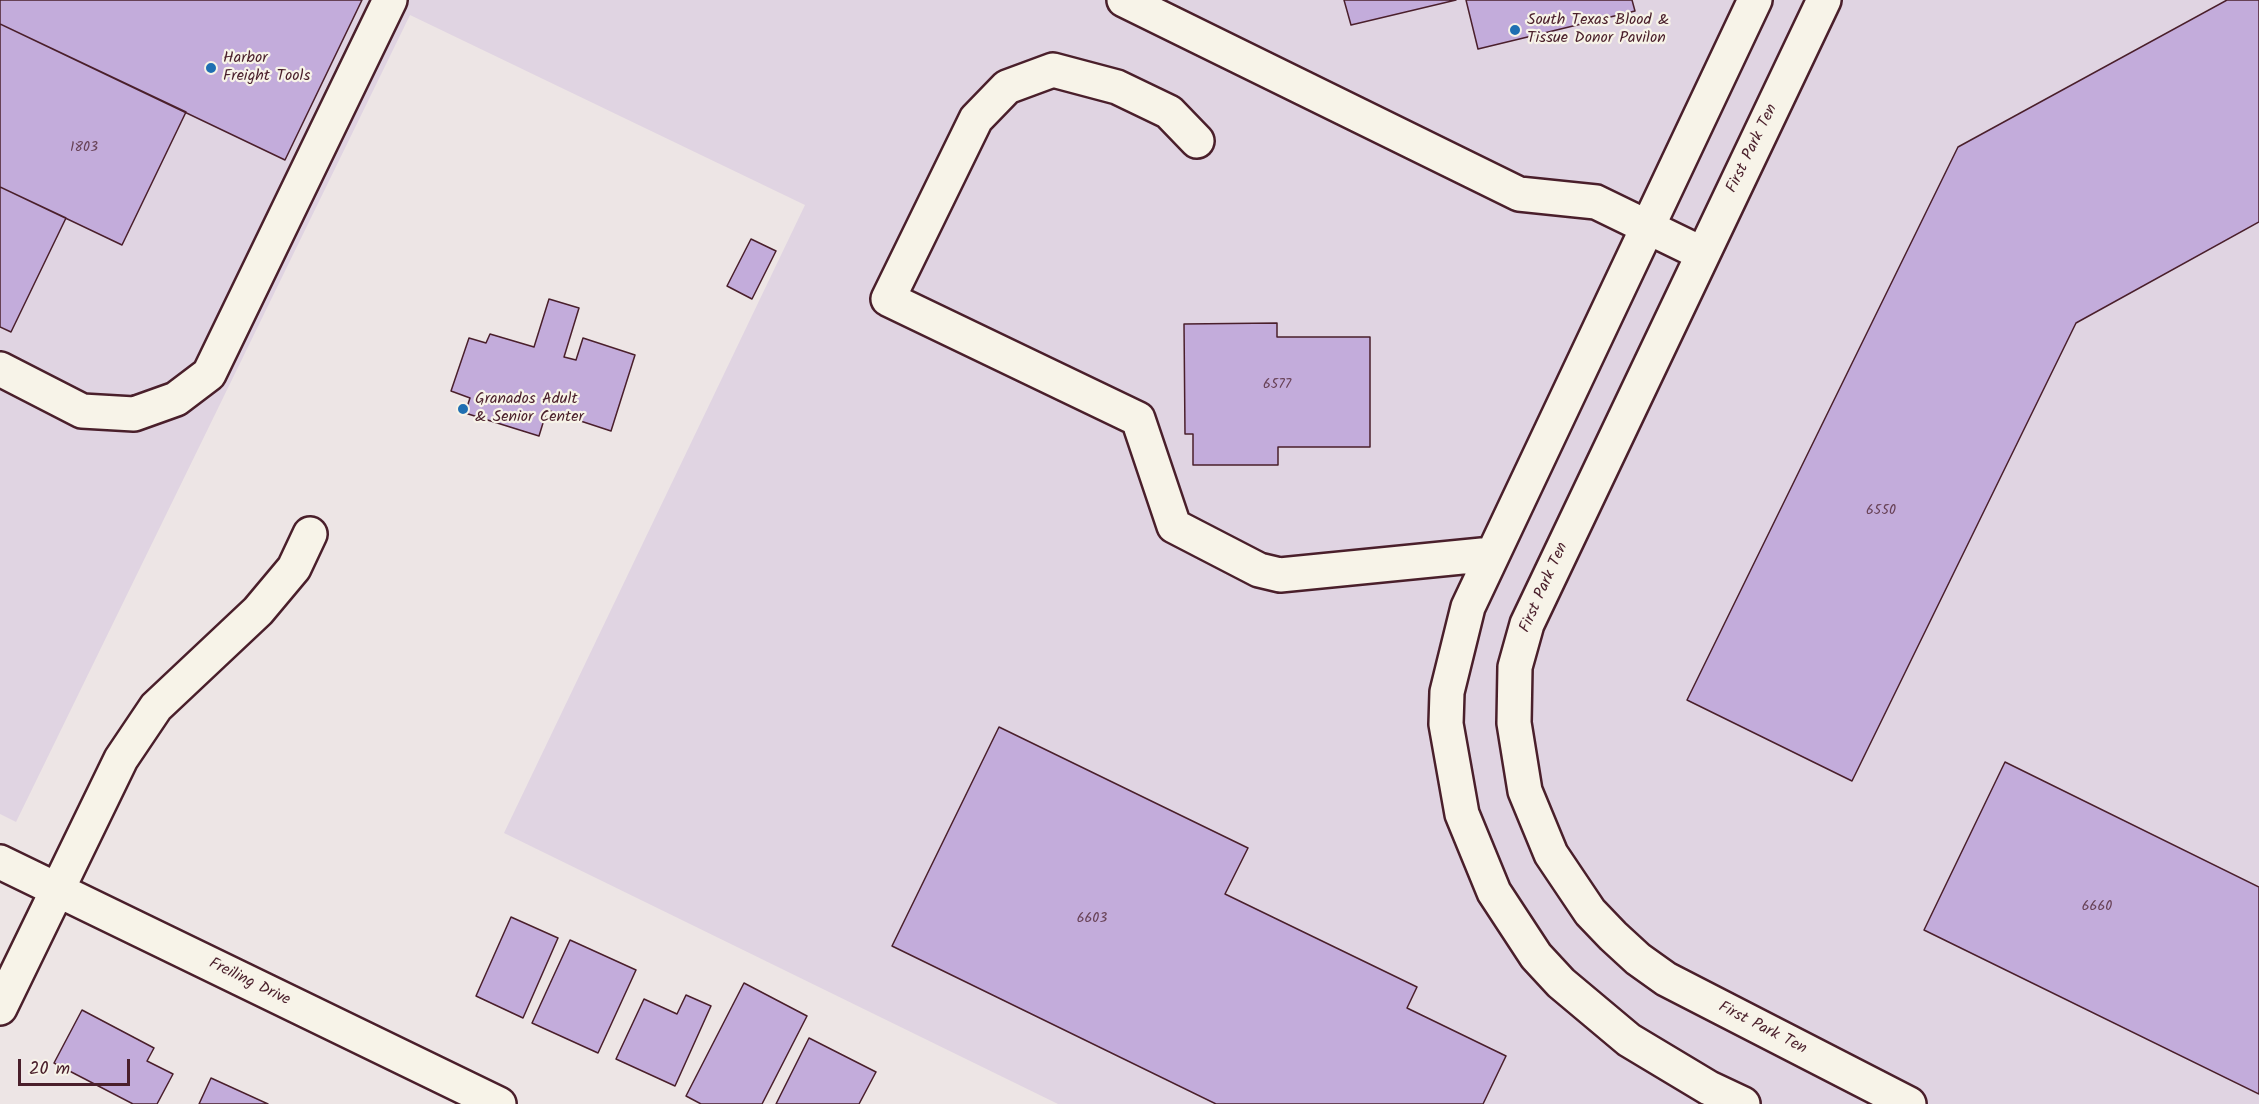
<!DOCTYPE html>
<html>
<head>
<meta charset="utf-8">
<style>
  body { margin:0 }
  #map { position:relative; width:2259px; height:1104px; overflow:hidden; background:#ede5e5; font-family:Kalam,sans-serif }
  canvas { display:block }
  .scale { position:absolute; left:18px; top:1059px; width:112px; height:27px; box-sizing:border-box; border:3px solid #4a1f2b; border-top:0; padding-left:8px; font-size:18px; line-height:21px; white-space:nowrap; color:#4a1f2b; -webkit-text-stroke:4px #f7f3e8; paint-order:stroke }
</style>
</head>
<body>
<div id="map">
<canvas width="2259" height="1104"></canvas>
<div class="scale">20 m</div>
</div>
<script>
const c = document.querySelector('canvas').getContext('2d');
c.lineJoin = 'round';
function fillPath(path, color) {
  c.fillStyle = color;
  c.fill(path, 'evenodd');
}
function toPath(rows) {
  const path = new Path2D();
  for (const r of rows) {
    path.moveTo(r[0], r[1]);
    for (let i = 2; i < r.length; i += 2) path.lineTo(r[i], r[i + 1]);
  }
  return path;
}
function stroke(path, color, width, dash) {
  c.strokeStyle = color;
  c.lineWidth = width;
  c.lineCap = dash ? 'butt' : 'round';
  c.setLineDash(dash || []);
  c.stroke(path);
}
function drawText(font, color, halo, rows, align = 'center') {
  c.font = font + ' Kalam,sans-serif';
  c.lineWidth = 4.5;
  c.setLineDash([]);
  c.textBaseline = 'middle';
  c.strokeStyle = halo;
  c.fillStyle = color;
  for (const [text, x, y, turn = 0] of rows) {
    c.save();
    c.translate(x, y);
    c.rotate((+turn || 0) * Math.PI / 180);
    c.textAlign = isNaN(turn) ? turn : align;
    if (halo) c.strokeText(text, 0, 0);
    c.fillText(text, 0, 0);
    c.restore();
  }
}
const built = toPath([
  [0,0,2259,0,2259,1104,1058,1104,504,833,805,205,410,15,16,822,0,814]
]);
const building = toPath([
  [0,0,362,0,285,160,0,24,0,0],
  [1344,0,1456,0,1351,25,1344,0],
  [1466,0,1632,0,1635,11,1478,49,1466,0],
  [2227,0,2259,0,2259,222,2076,323,1852,781,1687,700,1958,147,2227,0],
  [0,24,186,112,122,245,0,187,0,24],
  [0,187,66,218,11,332,0,327,0,187],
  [751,239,776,251,752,299,727,286,751,239],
  [549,299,579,308,564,357,576,360,583,338,635,355,611,431,547,410,539,436,465,413,470,398,451,391,469,338,486,343,490,334,534,347,549,299],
  [1277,323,1277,337,1370,337,1370,447,1278,447,1278,465,1193,465,1193,434,1185,434,1184,324,1277,323],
  [999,727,1248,848,1225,894,1417,987,1407,1008,1506,1056,1483,1104,1216,1104,892,946,999,727],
  [2005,762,2259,887,2259,1094,1924,930,2005,762],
  [511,917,558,938,523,1018,476,996,511,917],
  [570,940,636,970,598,1053,532,1023,570,940],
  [744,983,807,1016,762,1104,701,1104,686,1096,744,983],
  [686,995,711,1006,675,1086,616,1059,644,999,677,1014,686,995],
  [82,1010,154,1048,147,1061,173,1074,157,1104,133,1104,54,1063,82,1010],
  [809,1038,876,1072,859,1104,776,1104,809,1038],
  [211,1078,268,1104,199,1104,211,1078]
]);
const minor = toPath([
  [1124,0,1519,194,1596,202,1703,254],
  [1824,0,1527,624,1515,667,1514,723,1525,791,1551,854,1590,912,1613,936,1638,959,1666,979,1909,1104],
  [1197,141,1169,112,1117,87,1053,70,1007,87,976,119,888,299,1138,419,1174,526,1259,570,1280,575,1492,554],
  [0,369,82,411,134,414,176,399,209,374,390,0],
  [0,862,499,1104],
  [0,1008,121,759,156,707,258,611,294,568,310,534],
  [1743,1104,1709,1088,1629,1040,1561,983,1536,956,1494,892,1462,814,1446,724,1447,692,1468,607,1755,0]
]);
const markers = [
  [1515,30,6,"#1f6fb2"],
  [211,68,6,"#1f6fb2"],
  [463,409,6,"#1f6fb2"]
];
const numberNames = [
  ["1803",84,149],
  ["6577",1277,386],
  ["6550",1881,512],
  ["6660",2097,908],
  ["6603",1092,920]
];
const poiNames = [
  ["South Texas Blood &",1527,21],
  ["Tissue Donor Pavilon",1527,39],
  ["Harbor",223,59],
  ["Freight Tools",223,77],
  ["Granados Adult",475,400],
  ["& Senior Center",475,418]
];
const streetNames = [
  ["First Park Ten",1753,149,-64],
  ["First Park Ten",1545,588,-66],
  ["Freiling Drive",249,983,26],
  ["First Park Ten",1762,1029,27]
];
fillPath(built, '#e0d4e2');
fillPath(building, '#c3acdb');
stroke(building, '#4a1f2b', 1.5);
stroke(minor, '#4a1f2b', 38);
stroke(minor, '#f7f3e8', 33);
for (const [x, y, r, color] of markers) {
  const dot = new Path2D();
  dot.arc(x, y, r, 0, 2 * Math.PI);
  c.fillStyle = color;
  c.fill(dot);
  stroke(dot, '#f7f3e8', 2);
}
drawText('14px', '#684257', null, numberNames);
drawText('16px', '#4a1f2b', '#f7f3e8', poiNames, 'left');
drawText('16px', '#4a1f2b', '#f7f3e8', streetNames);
</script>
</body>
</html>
